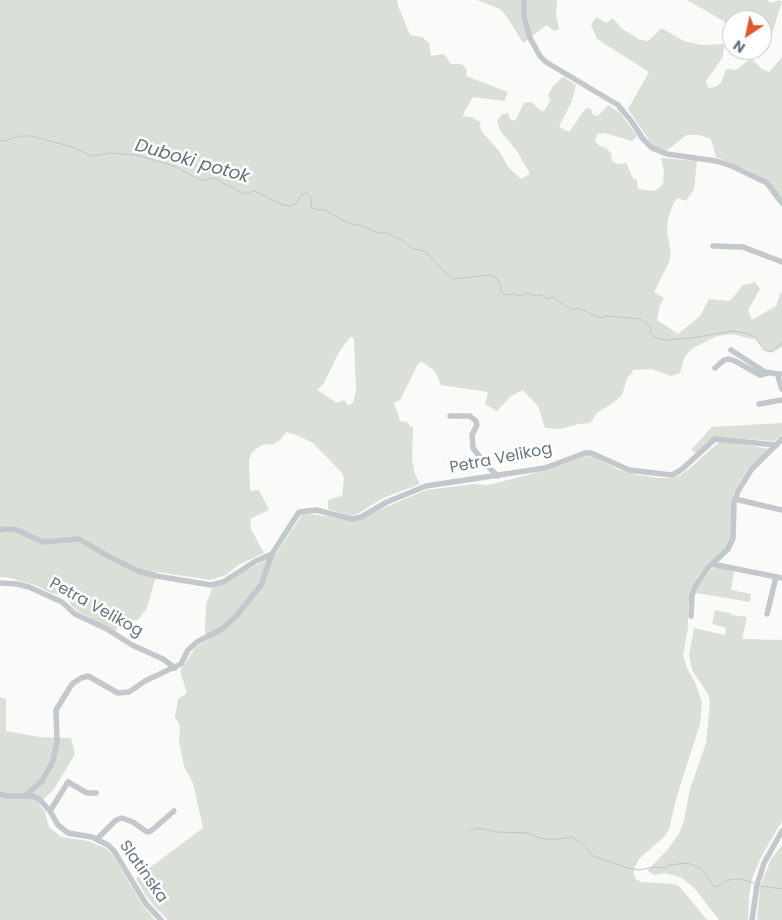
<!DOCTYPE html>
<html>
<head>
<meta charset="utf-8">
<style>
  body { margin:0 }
  #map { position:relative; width:782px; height:920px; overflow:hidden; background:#fafaf8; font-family:Poppins,sans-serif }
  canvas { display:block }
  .north { position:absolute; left:722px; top:10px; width:50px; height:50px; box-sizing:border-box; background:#fff; border:1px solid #c1c8cd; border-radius:50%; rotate:214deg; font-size:14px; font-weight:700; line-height:20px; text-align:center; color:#657683 }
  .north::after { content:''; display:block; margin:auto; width:18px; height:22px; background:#e4572e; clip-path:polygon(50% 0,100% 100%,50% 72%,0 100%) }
</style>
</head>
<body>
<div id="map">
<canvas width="782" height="920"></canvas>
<div class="north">N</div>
</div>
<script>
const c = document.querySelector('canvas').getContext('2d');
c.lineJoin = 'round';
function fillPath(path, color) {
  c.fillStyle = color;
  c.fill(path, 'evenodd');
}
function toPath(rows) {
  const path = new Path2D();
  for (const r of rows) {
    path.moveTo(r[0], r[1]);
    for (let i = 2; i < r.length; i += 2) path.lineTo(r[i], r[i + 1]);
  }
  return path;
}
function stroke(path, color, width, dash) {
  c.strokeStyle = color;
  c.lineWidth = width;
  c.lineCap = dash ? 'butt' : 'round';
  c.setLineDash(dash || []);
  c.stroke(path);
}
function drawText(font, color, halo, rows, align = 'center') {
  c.font = font + ' Poppins,sans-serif';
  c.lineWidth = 5;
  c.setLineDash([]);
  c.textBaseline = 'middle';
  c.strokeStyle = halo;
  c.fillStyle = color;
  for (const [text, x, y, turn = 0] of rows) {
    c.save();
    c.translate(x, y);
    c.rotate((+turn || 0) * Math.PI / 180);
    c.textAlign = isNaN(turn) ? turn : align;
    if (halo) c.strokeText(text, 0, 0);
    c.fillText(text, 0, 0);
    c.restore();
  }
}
const green = toPath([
  [0,0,397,0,398,6,410,35,422,37,429,43,431,56,444,54,451,64,460,64,464,66,467,70,466,76,508,92,504,101,473,97,462,116,471,117,480,122,481,131,500,152,508,167,521,179,530,174,517,151,501,132,497,122,502,114,508,113,510,119,515,121,524,103,531,102,541,111,544,111,550,101,548,95,553,86,563,77,576,85,572,101,559,127,569,132,586,108,591,109,593,115,598,116,608,105,620,113,637,136,632,141,604,133,597,134,595,140,598,145,607,149,611,153,612,161,617,164,626,163,633,178,637,180,638,189,655,191,663,184,664,172,661,158,697,161,694,189,686,201,678,198,674,202,668,219,667,233,671,253,669,262,654,292,664,298,660,305,657,320,678,334,700,316,709,299,730,301,743,285,755,282,760,289,748,310,752,320,776,306,780,294,782,292,782,347,771,353,764,350,755,338,752,339,732,334,717,336,693,348,685,356,680,373,671,376,651,369,632,370,633,372,627,378,622,395,614,402,597,413,590,423,579,424,560,429,545,428,538,406,523,390,511,396,497,411,485,404,488,392,441,385,435,371,422,362,418,364,400,400,394,403,400,421,406,422,413,428,412,457,414,472,420,484,383,498,359,513,351,516,328,509,328,500,342,496,344,479,342,473,313,443,299,436,286,432,281,439,274,444,262,445,252,452,249,460,250,491,259,490,269,510,250,519,251,529,264,553,238,565,226,575,211,580,157,572,147,608,138,620,122,620,116,631,79,612,72,606,65,596,51,593,35,585,10,578,0,577],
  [350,337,354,338,356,391,353,403,348,405,344,400,337,403,317,390,324,383,338,354],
  [477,0,557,0,556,16,559,29,555,31,550,28,547,25,523,43,507,17,500,9],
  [687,0,767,0,771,3,779,0,782,2,770,40,763,49,762,49,762,20,732,20,732,26],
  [596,17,606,23,613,18,621,28,640,40,648,41,654,36,661,28,684,41,701,45,724,44,723,57,706,81,707,86,709,88,715,87,721,83,726,69,736,70,751,58,762,69,769,72,782,57,782,203,762,178,748,170,716,157,711,139,699,135,687,135,666,151,657,149,651,143,628,109,649,72,597,39,591,25],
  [782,423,782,435,775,441,719,437,697,453,691,450,712,427],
  [719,442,737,443,768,449,768,451,747,470,734,492,732,507,732,532,730,540,724,550,707,566,697,577,691,590,688,607,688,628,683,655,687,668,695,682,702,702,700,724,677,796,669,829,665,836,640,858,634,868,634,875,636,879,641,882,674,884,679,886,707,920,168,920,156,908,145,894,136,878,203,828,193,783,184,766,179,741,180,726,175,717,178,699,187,693,180,671,196,647,209,639,205,632,206,605,212,588,233,578,276,554,303,513,352,520,361,518,426,490,474,484,488,485,547,470,584,456,594,457,619,470,639,475,658,478,672,478,681,475,690,468],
  [715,567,734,571,731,590,751,594,750,602,696,593,701,579],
  [715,610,731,613,731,615,747,617,742,639,782,640,782,821,760,859,752,879,749,896,748,920,719,920,695,889,682,878,665,873,655,875,649,872,648,870,668,849,680,832,684,820,690,789,706,743,710,703,708,694,692,670,689,655,694,628,725,635,726,628,712,624],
  [0,697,6,699,6,731,39,737,71,738,75,754,54,789,39,804,45,812,49,827,61,837,88,841,105,848,112,854,143,906,155,920,0,920],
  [782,845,782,920,757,920,760,887,771,859]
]);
const stream = toPath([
  [0,141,4,141,20,136,32,136,72,147,92,156,110,153,136,155,174,166,202,181,212,178,217,179,223,183,244,194,254,191,283,205,290,206,297,203,301,195,307,193,312,198,311,206,313,209,325,210,346,222,354,225,360,225,379,233,386,233,402,240,412,248,426,252,446,273,454,279,489,275,496,278,500,284,501,292,505,295,515,294,519,296,527,293,535,296,541,295,548,299,553,297,572,310,578,308,600,318,606,316,640,319,651,327,650,333,654,337,664,340,692,338,732,331,746,333,755,337,764,350,768,351,772,351,782,343],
  [467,831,479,828,495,832,528,833,540,838,553,840,572,837,580,842,593,856,628,868,639,870,654,867,664,868,670,865,686,863,694,865,701,869,706,874,713,886,716,887,729,880,739,879,754,883],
  [760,886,782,889]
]);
const minor = toPath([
  [524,0,524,17,527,27,530,38,540,56,546,62,618,105,632,122,643,139,652,148,667,154,716,161,732,166,767,183,782,203],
  [713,246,743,247,782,262],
  [731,350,765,372,778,374],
  [715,368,724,360,729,359,735,361,760,375,768,373],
  [780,374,778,374,779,380,782,389],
  [759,404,782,400],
  [450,416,470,416,476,421,477,425,472,435,473,448,485,464,498,476],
  [735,499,782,510],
  [0,530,5,529,17,530,43,542,79,539,108,556,138,571,156,576,211,585,223,582,256,561,272,554],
  [712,564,782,578],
  [0,583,17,584,29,587,62,602,75,614,107,629,132,645,163,659,175,668],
  [767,614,776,577],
  [691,616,692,595,697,583,707,569,728,549,733,538,734,503,738,491,751,470,782,439],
  [0,794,7,796,32,796,39,799,50,811,58,825,68,833,92,837,108,845,114,851,146,904,161,920],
  [25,796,42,781,53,761,57,742,56,710,72,684,81,678,88,676,118,693,129,692,145,681,181,664,188,650,197,642,222,629,237,615,261,585,272,554,299,512,316,510,352,519,361,517,387,502,426,486,545,468,585,453,591,453,629,470,672,475,681,470,715,439,777,445],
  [50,811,68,782,87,793,96,793],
  [97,839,116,820,122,818,133,822,147,832,151,831,174,811],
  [752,920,757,885,764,863,782,831]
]);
const streetNames = [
  ["Petra Velikog",501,459,-11],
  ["Petra Velikog",96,608,29],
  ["Slatinska",143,872,55]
];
const waterNames = [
  ["Duboki potok",192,162,16]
];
fillPath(green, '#dadfd7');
stroke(stream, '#bbc7cb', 1);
stroke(minor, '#c3c8cc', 5.5);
drawText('16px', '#657683', '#fff', streetNames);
drawText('italic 18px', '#60757c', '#fff', waterNames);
</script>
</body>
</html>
